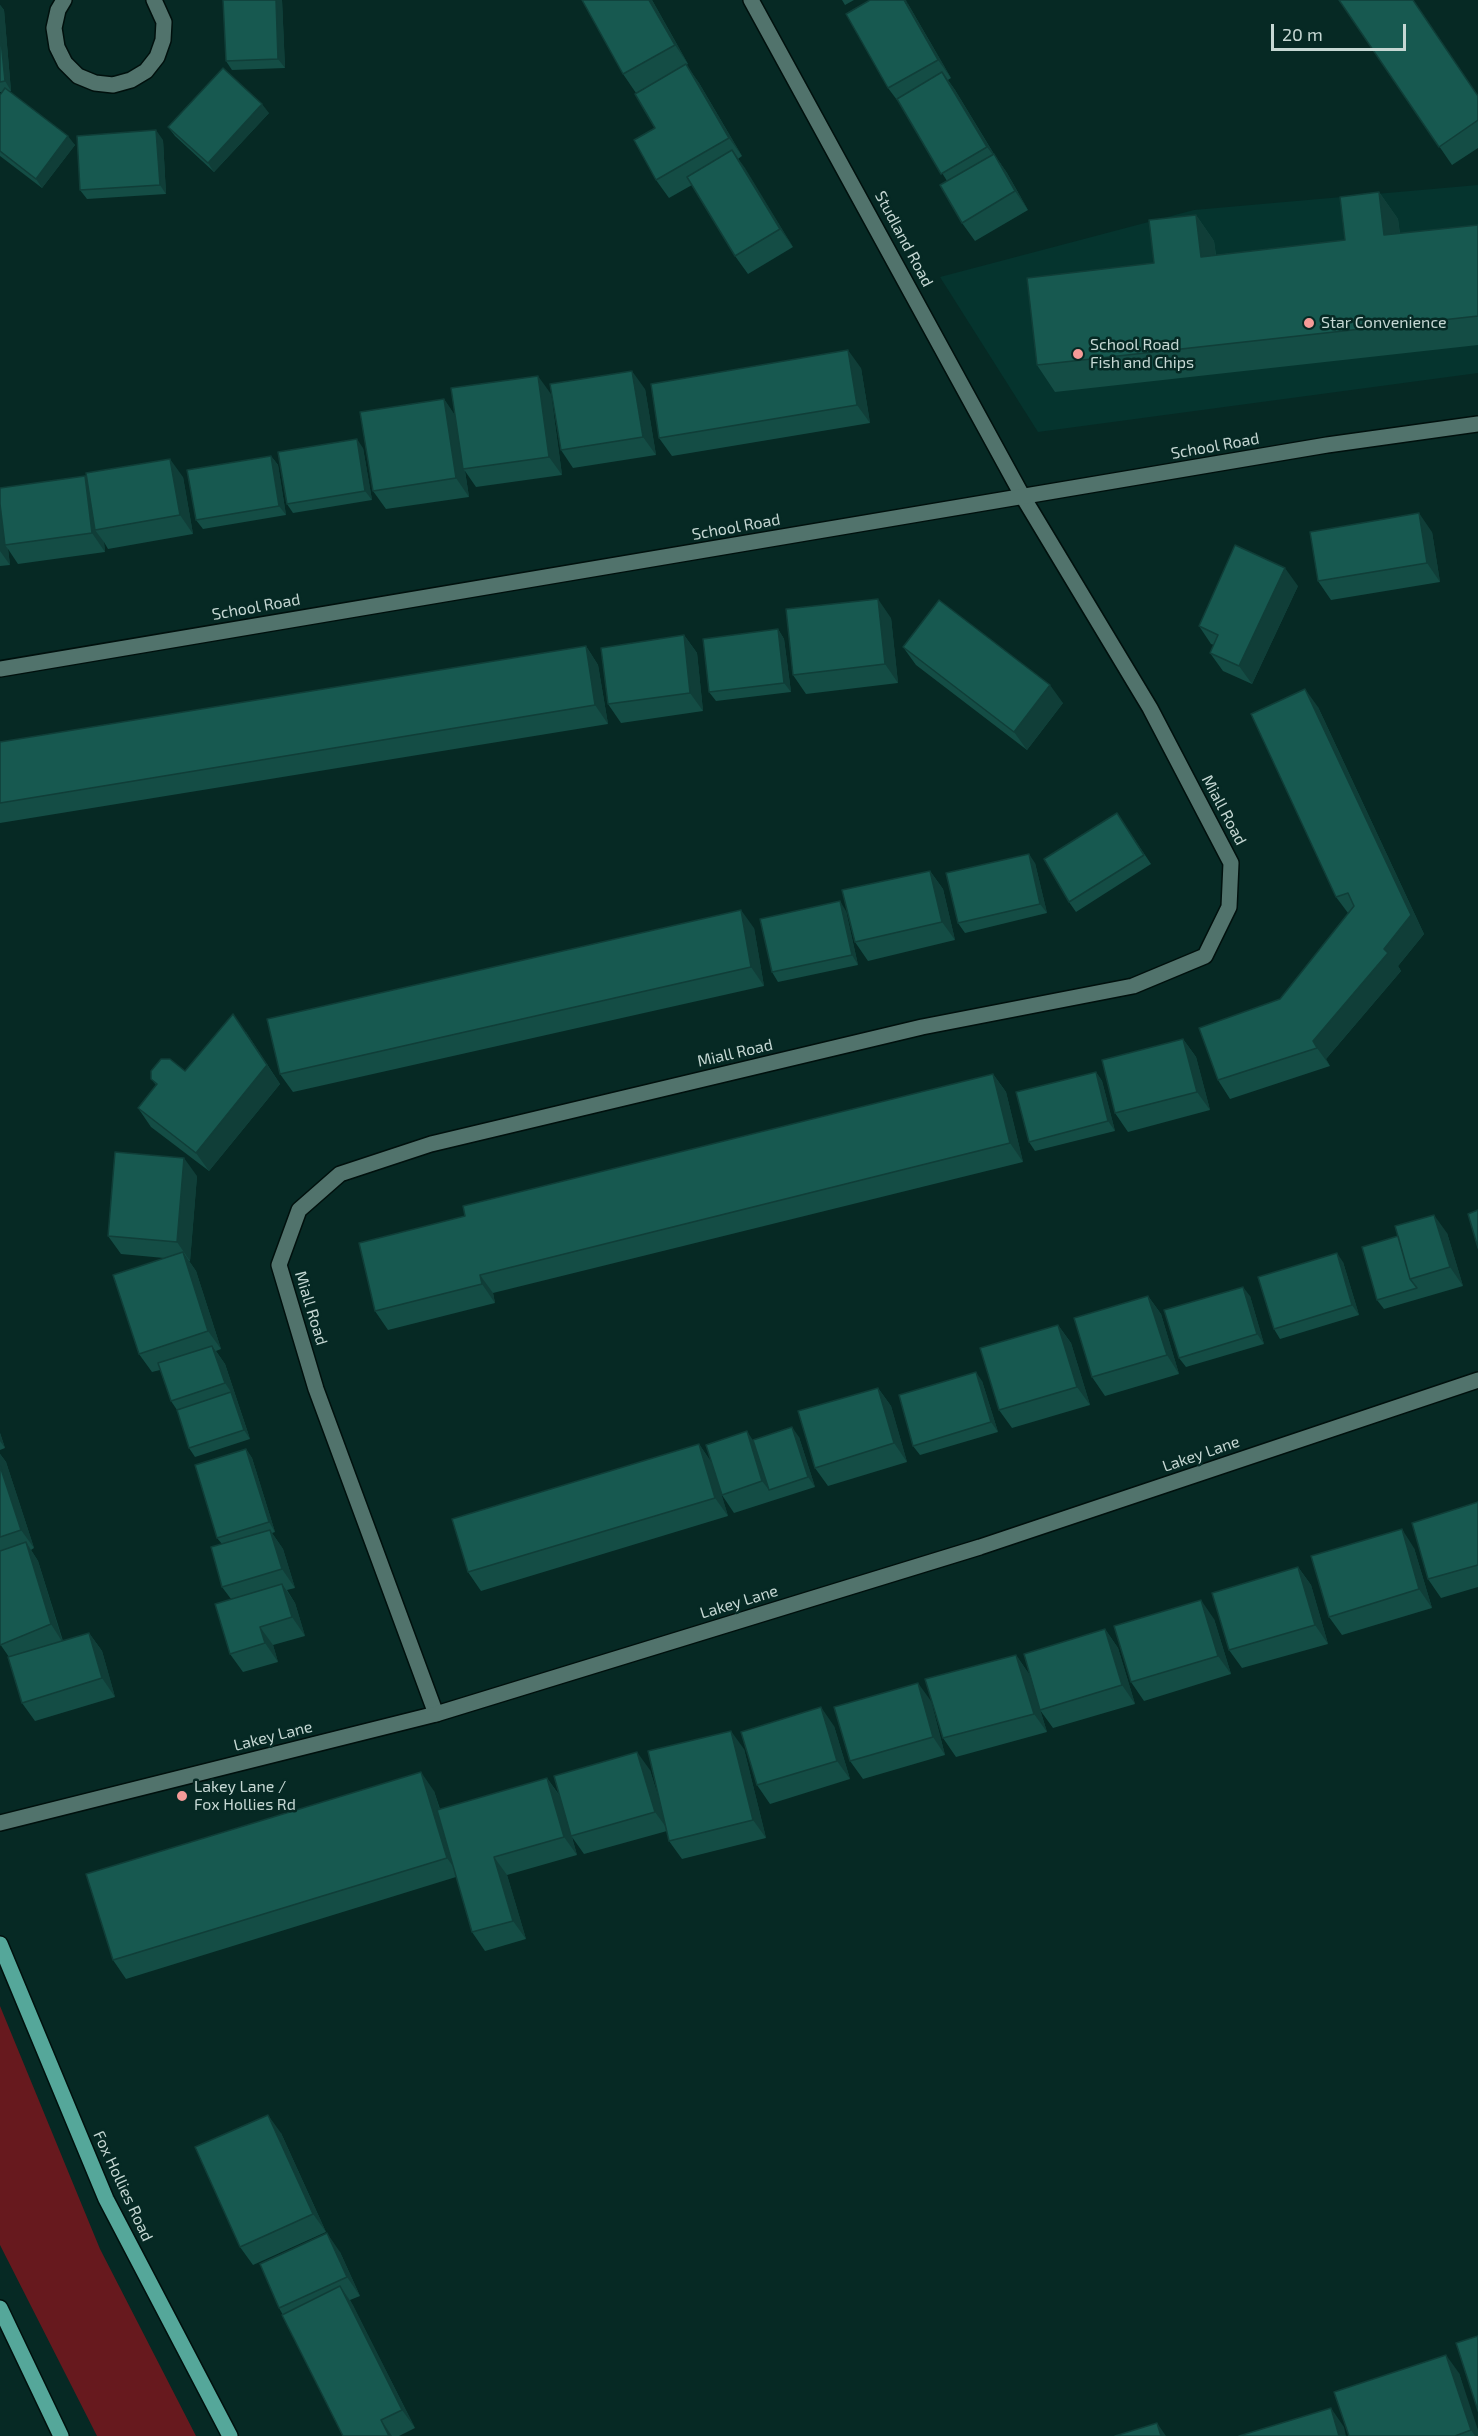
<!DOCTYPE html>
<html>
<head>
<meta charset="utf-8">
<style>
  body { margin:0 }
  #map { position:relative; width:1478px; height:2436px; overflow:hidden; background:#062924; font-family:"Exo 2",sans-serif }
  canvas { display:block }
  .scale { position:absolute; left:1271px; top:24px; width:135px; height:27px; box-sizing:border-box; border:3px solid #c5d7d3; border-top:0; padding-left:8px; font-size:18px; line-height:21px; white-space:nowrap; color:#c5d7d3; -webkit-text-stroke:4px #062924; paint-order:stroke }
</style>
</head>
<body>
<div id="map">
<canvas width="1478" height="2436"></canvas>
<div class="scale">20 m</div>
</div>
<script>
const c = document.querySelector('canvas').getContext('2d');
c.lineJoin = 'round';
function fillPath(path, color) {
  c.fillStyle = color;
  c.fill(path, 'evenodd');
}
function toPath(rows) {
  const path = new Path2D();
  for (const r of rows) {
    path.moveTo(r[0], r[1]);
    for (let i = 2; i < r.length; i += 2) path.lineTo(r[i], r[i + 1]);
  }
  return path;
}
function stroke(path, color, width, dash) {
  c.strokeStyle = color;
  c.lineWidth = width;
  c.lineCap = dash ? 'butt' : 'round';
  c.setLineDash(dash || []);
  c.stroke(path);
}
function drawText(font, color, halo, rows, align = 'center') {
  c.font = font + ' "Exo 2",sans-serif';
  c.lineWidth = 5;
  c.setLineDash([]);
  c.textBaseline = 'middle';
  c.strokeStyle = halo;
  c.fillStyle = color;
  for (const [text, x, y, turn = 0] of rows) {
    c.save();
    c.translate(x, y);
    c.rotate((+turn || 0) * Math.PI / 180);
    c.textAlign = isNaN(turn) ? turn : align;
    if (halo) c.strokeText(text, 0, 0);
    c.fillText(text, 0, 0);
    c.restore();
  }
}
const built = toPath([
  [1478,185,1478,373,1038,432,940,277,1194,210]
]);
const green = toPath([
  [0,2006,100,2249,196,2436,97,2436,0,2245]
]);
const minor = toPath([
  [64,0,58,10,54,28,57,47,65,63,78,76,95,83,113,85,131,80,146,71,157,57,163,40,164,22,154,0],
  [436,1714,316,1389,279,1265,299,1210,340,1174,431,1144,922,1027,1133,986,1205,956,1229,907,1231,863,1150,708,1023,497,751,0]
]);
const tertiary = toPath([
  [0,669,1327,445,1478,424],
  [0,1823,436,1714,980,1547,1478,1380]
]);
const primary = toPath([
  [0,1944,106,2199,230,2436],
  [0,2308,61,2436]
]);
const wall = toPath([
  [223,0,282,0,285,68,232,70,226,61],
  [582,0,652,0,688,64,686,65,699,83,742,156,738,159,793,247,748,274,735,256,692,185,669,198,656,180,655,128,681,68,636,93,623,74],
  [842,0,854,0,845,5],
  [1339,0,1478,95,1478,148,1452,165],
  [908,4,951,78,948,80,955,90,994,154,1007,173,1028,210,975,241,962,223,947,181,900,104,888,88],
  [0,5,4,10,11,91,9,91,75,145,42,188,0,156,0,95,2,92,0,92],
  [269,113,214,172,175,136,168,127],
  [163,140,166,194,87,199,80,190],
  [1379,192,1398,219,1400,234,1478,225,1478,345,1055,392,1037,365,1154,263,1196,215,1214,241,1216,255,1345,240],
  [861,368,870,423,672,456,659,438],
  [645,389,656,455,573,468,561,450],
  [551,394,562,475,476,487,465,471,469,497,386,509,373,491,444,399,455,416],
  [363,448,372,500,293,513,287,504],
  [271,456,278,465,286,515,203,529,196,520],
  [85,476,88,480,183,477,193,534,108,549,104,542,105,552,18,564,8,549,10,565,0,566,0,488],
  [1432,532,1440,582,1331,600,1318,581],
  [1298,586,1252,684,1223,671,1210,653,1214,645,1211,644,1199,626],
  [891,618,898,683,806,694,793,675],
  [778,629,784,639,791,692,716,701,709,692],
  [684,635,697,653,703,711,621,723,608,704],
  [586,646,598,665,608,724,0,823,0,742],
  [903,647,1063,703,1027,750,916,665],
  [1318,707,1424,934,1398,966,1401,971,1326,1059,1330,1066,1230,1099,1218,1080,1280,999,1348,913,1336,897],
  [1117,813,1151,864,1076,912,1069,902],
  [1035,863,1047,913,965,933,958,923],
  [930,871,943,889,955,940,868,961,855,942],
  [846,911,858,965,778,982,772,972],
  [754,928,764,986,293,1092,280,1074],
  [246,1032,280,1084,209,1171,151,1127,138,1108,156,1085,151,1079,185,1071],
  [1183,1039,1196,1057,1210,1110,1128,1132,1115,1113],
  [1096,1072,1102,1081,1115,1131,1035,1151,1029,1142],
  [993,1074,1006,1092,1023,1162,493,1293,495,1303,388,1330,375,1311,465,1216],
  [197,1176,190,1261,189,1261,196,1271,221,1349,216,1351,225,1364,250,1439,195,1457,189,1448,177,1410,171,1401,160,1370,152,1372,139,1354,164,1258,121,1254,108,1236],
  [1447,1233,1463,1286,1384,1309,1377,1300],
  [1343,1262,1359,1315,1280,1339,1274,1329],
  [1148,1296,1161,1314,1179,1374,1105,1396,1092,1377],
  [1250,1296,1264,1344,1186,1367,1179,1358],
  [1058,1325,1071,1343,1090,1405,1012,1428,999,1410],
  [982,1381,998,1432,920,1455,913,1446],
  [878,1388,891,1406,907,1462,828,1486,815,1468],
  [0,1433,5,1448,0,1450],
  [799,1437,815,1487,734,1513,722,1495,718,1484,728,1516,481,1591,468,1572,699,1444,711,1462,753,1440],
  [246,1449,252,1458,275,1532,272,1533,283,1549,295,1588,287,1590,295,1603,305,1636,273,1645,278,1662,243,1672,230,1654,231,1599,222,1587,222,1544,217,1538],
  [0,1454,6,1462,34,1548,31,1550,38,1561,63,1641,89,1633,102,1651,115,1697,35,1721,22,1703,9,1657,0,1644],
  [1478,1502,1478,1587,1441,1598,1428,1579],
  [1414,1548,1432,1608,1342,1635,1329,1617],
  [1298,1567,1311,1585,1328,1644,1242,1668,1229,1650],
  [1214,1619,1231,1674,1144,1701,1131,1682],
  [1105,1629,1118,1648,1135,1704,1053,1728,1040,1710],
  [1016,1655,1029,1674,1047,1732,956,1757,943,1738],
  [931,1701,945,1755,863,1779,850,1761],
  [834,1726,850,1779,770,1804,757,1785],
  [744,1749,766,1838,682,1859,669,1841,667,1831,584,1854,572,1837,577,1855,507,1875,526,1939,485,1951,472,1932,456,1877,126,1979,113,1960,434,1791,440,1809,547,1778,560,1796,650,1770,662,1809],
  [281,2133,326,2232,253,2265,240,2247],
  [340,2252,360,2296,350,2300,415,2428,399,2436,343,2436,283,2315,279,2308],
  [1459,2373,1478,2436,1349,2436]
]);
const shadedWall = toPath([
  [276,0,282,0,285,68,278,59],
  [649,0,652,0,688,64,675,45],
  [904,0,906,0,908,4,951,78,938,60],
  [0,5,4,10,11,91,5,81,0,30],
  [686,64,699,83,742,156,729,138],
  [942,72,955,90,998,161,994,154,1007,173,1028,210,1015,191,1000,164,987,147],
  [262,104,269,113,214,172,208,163],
  [156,130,163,140,166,194,160,185],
  [68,136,75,145,42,188,36,179],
  [732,150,745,168,793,247,780,229],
  [1379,192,1398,219,1403,262,1384,235],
  [1196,215,1214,241,1219,283,1201,257],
  [848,350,861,368,870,423,857,405],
  [632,371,645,389,656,455,643,437],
  [538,376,551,394,562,475,549,457],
  [444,399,457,418,463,469,465,471,469,497,456,478],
  [357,439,363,448,372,500,365,491],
  [271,456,278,465,286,515,279,506],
  [170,459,183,477,193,534,180,515],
  [85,476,98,495,95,530,104,542,105,552,92,533],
  [0,502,5,545,8,549,10,565,0,551],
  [1419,513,1432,532,1440,582,1427,563],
  [1285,568,1298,586,1252,684,1239,666],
  [878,599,891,618,898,683,885,664],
  [778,629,784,639,791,692,784,683],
  [684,635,697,653,703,711,690,693],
  [586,646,598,665,608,724,595,705],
  [1050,685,1063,703,1027,750,1014,732],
  [1305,689,1318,707,1424,934,1398,966,1401,971,1326,1059,1330,1066,1317,1048,1313,1041,1384,949],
  [1029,854,1035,863,1047,913,1040,904],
  [930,871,943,889,955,940,942,922],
  [840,901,846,911,858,965,852,955],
  [741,910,754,928,764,986,751,967],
  [233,1014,280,1084,209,1171,196,1153],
  [1183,1039,1196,1057,1210,1110,1197,1092],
  [1096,1072,1102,1081,1115,1131,1108,1121],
  [993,1074,1006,1092,1023,1162,1010,1143],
  [184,1158,197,1176,190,1261,177,1242],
  [1434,1215,1447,1233,1463,1286,1450,1267],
  [183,1252,196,1271,221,1349,208,1331],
  [1337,1253,1343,1262,1359,1315,1352,1305],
  [480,1275,493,1293,495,1303,482,1284],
  [1243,1287,1250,1296,1264,1344,1257,1334],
  [1148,1296,1161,1314,1179,1374,1167,1355],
  [1058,1325,1071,1343,1090,1405,1077,1387],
  [212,1346,225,1364,250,1439,244,1430,231,1392,225,1383],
  [976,1372,982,1381,998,1432,991,1422],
  [878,1388,891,1406,907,1462,894,1443],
  [792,1427,799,1437,815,1487,808,1477],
  [747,1431,759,1450,769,1490,762,1481],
  [0,1433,5,1448,0,1441],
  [699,1444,712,1463,728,1516,715,1498],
  [246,1449,252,1458,275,1532,269,1522],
  [0,1454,6,1462,34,1548,21,1530,0,1466],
  [1402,1529,1414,1548,1432,1608,1419,1589],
  [270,1530,283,1549,295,1588,282,1569],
  [26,1542,38,1561,63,1643,51,1624],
  [1298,1567,1311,1585,1328,1644,1315,1625],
  [282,1584,295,1603,305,1636,292,1617],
  [1201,1600,1214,1619,1231,1674,1218,1656],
  [260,1627,273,1645,278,1662,265,1643],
  [1105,1629,1118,1648,1135,1704,1122,1685],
  [89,1633,102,1651,115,1697,102,1678],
  [1016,1655,1029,1674,1047,1732,1034,1714],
  [918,1683,931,1701,945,1755,933,1737],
  [821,1707,834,1726,850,1779,837,1761],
  [731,1731,744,1749,766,1838,753,1820],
  [637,1752,650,1770,668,1830,655,1812],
  [421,1772,434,1791,460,1876,447,1858],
  [547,1778,560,1797,577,1855,564,1837],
  [494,1857,507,1875,526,1939,513,1921],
  [268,2115,281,2133,326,2232,313,2214],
  [327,2233,340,2252,360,2296,347,2277],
  [340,2286,353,2305,415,2428,402,2410],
  [1446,2355,1459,2373,1478,2430,1478,2436,1475,2436,1471,2430],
  [1331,2408,1344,2427,1346,2436,1339,2436],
  [381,2420,392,2436,389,2436],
  [1157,2423,1166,2436,1161,2436]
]);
const building = toPath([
  [223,0,276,0,278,59,226,61,223,0],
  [582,0,649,0,675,45,623,74,582,0],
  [870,0,904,0,938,60,888,88,846,14,870,0],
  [1339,0,1413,0,1478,96,1478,120,1439,147,1339,0],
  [0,30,5,81,0,82,0,30],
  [686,64,729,138,656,180,634,140,655,128,635,94,686,64],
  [223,68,262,104,208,163,168,127,223,68],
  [942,72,987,147,941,174,897,99,942,72],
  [5,88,68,136,36,179,0,151,0,95,5,88],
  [156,130,160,185,80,190,77,136,156,130],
  [732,150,780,229,735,256,687,177,732,150],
  [994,154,1015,191,962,223,940,185,994,154],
  [1379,192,1384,235,1478,225,1478,316,1037,365,1027,278,1154,263,1149,220,1196,215,1201,257,1345,240,1340,197,1379,192],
  [848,350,857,405,659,438,651,384,848,350],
  [632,371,643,437,561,450,550,384,632,371],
  [538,376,549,457,463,469,451,388,538,376],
  [444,399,456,478,373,491,360,412,444,399],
  [357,439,365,491,287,504,278,452,357,439],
  [271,456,279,506,196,520,187,470,271,456],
  [170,459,180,515,95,530,86,473,170,459],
  [85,476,92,533,5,545,0,504,0,488,85,476],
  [1419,513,1427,563,1318,581,1310,532,1419,513],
  [1235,545,1285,568,1239,666,1210,653,1218,635,1199,626,1235,545],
  [878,599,885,664,793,675,786,609,878,599],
  [939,600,1050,685,1014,732,903,647,939,600],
  [778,629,784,683,709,692,703,639,778,629],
  [684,635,690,693,608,704,601,648,684,635],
  [586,646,595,705,0,803,0,742,586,646],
  [1305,689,1411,915,1384,949,1388,953,1313,1041,1317,1048,1218,1080,1199,1028,1280,999,1354,906,1348,893,1336,897,1251,714,1305,689],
  [1117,813,1144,855,1069,902,1044,859,1117,813],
  [1029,854,1040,904,958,923,946,873,1029,854],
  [930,871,942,922,855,942,842,890,930,871],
  [840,901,852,955,772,972,760,919,840,901],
  [741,910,751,967,280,1074,267,1019,741,910],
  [233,1014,267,1065,196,1153,138,1108,157,1084,151,1079,151,1071,161,1059,170,1059,185,1071,233,1014],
  [1183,1039,1197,1092,1115,1113,1102,1060,1183,1039],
  [1096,1072,1108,1121,1029,1142,1016,1092,1096,1072],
  [993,1074,1010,1143,480,1275,482,1284,375,1311,359,1243,465,1216,463,1206,993,1074],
  [115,1152,184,1158,177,1242,108,1236,115,1152],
  [1478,1210,1478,1248,1468,1214,1478,1210],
  [1434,1215,1450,1267,1410,1279,1395,1226,1434,1215],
  [1398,1236,1410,1279,1417,1288,1377,1300,1362,1247,1398,1236],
  [183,1252,208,1331,139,1354,113,1275,183,1252],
  [1337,1253,1352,1305,1274,1329,1258,1277,1337,1253],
  [1243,1287,1257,1334,1179,1358,1164,1310,1243,1287],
  [1148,1296,1167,1355,1092,1377,1074,1318,1148,1296],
  [1058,1325,1077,1387,999,1410,980,1348,1058,1325],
  [212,1346,225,1383,171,1401,158,1363,212,1346],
  [976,1372,991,1422,913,1446,899,1395,976,1372],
  [878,1388,894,1443,815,1468,798,1411,878,1388],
  [231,1392,244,1430,189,1448,177,1410,231,1392],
  [792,1427,808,1477,769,1490,753,1440,792,1427],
  [747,1431,762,1481,722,1495,706,1445,747,1431],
  [699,1444,715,1498,468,1572,452,1519,699,1444],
  [246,1449,269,1522,217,1538,195,1465,246,1449],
  [0,1466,21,1530,0,1537,0,1466],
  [1478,1502,1478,1565,1428,1579,1412,1523,1478,1502],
  [1402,1529,1419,1589,1329,1617,1311,1556,1402,1529],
  [270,1530,282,1569,222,1587,211,1547,270,1530],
  [26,1542,51,1624,0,1645,0,1551,26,1542],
  [1298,1567,1315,1625,1229,1650,1212,1593,1298,1567],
  [282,1584,292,1617,260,1627,265,1643,230,1654,215,1604,282,1584],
  [1201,1600,1218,1656,1131,1682,1114,1626,1201,1600],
  [1105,1629,1122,1685,1040,1710,1024,1654,1105,1629],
  [89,1633,102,1678,22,1703,8,1657,89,1633],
  [1016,1655,1034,1714,943,1738,925,1679,1016,1655],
  [918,1683,933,1737,850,1761,834,1707,918,1683],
  [821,1707,837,1761,757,1785,741,1732,821,1707],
  [731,1731,753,1820,669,1841,648,1751,731,1731],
  [637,1752,655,1812,571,1836,554,1776,637,1752],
  [421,1772,447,1858,113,1960,86,1874,421,1772],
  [547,1778,564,1837,494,1857,513,1921,472,1932,437,1810,547,1778],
  [268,2115,313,2214,240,2247,195,2147,268,2115],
  [327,2233,347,2277,279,2308,260,2264,327,2233],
  [340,2286,402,2410,381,2420,389,2436,343,2436,282,2315,340,2286],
  [1478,2336,1478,2411,1456,2343,1478,2336],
  [1446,2355,1471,2430,1455,2436,1349,2436,1334,2392,1446,2355],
  [1331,2408,1339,2436,1239,2436,1331,2408],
  [1157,2423,1161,2436,1115,2436,1157,2423]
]);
const markers = [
  [1309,323,6,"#f59b98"],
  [1078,354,6,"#f59b98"],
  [182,1796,6,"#f59b98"]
];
const streetNames = [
  ["Studland Road",904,239,62],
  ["School Road",1215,446,-10],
  ["School Road",736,527,-10],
  ["School Road",256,607,-10],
  ["Miall Road",1224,810,62],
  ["Miall Road",735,1053,-13],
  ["Miall Road",311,1308,73],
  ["Lakey Lane",1201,1454,-19],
  ["Lakey Lane",739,1602,-17],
  ["Lakey Lane",273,1736,-14],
  ["Fox Hollies Road",123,2186,65]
];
const poiNames = [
  ["Star Convenience",1321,323],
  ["School Road",1090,345],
  ["Fish and Chips",1090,363],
  ["Lakey Lane /",194,1787],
  ["Fox Hollies Rd",194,1805]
];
fillPath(built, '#05342e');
fillPath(green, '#67191e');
stroke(minor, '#00100d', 18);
stroke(tertiary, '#00100d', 18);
stroke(primary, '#00100d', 18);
stroke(minor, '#51736c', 15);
stroke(tertiary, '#51736c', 15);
stroke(primary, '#55a79a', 15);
fillPath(wall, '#144d45');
fillPath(shadedWall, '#103e38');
fillPath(building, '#175950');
stroke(building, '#103e38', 1.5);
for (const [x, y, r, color] of markers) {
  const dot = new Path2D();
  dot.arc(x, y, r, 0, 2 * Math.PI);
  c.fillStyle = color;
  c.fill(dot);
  stroke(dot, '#062924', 2);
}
drawText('16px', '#c5d7d3', '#062924', streetNames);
drawText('16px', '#c5d7d3', '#062924', poiNames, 'left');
</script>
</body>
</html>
